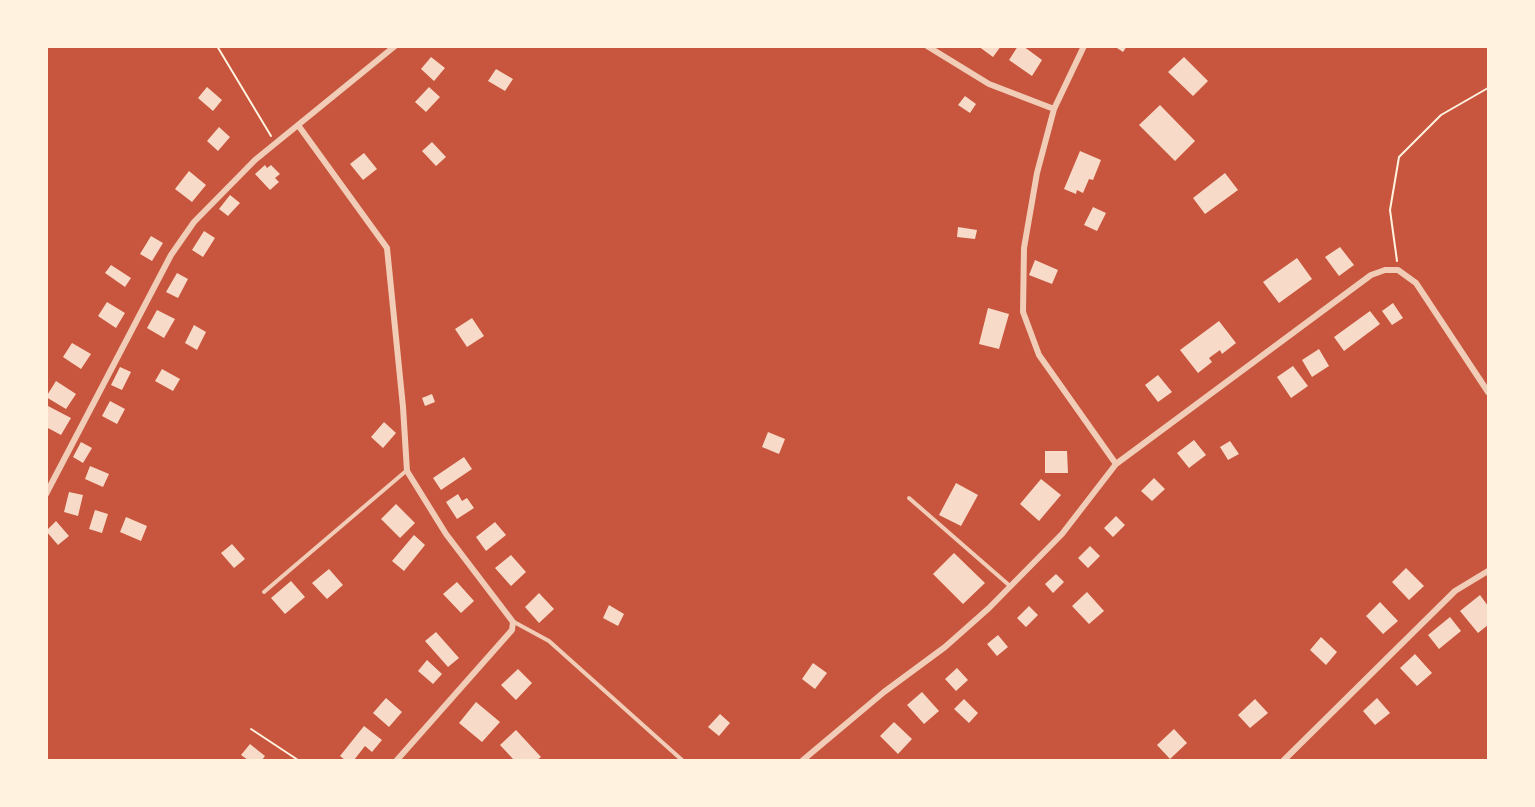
<!DOCTYPE html>
<html>
<head>
<meta charset="utf-8">
<style>
  body { margin:0 }
  #map { position:relative; width:1535px; height:807px; overflow:hidden; background:#c8553d; font-family:"Roboto Condensed",sans-serif }
  canvas { display:block }
  .frame { position:absolute; inset:0; border:48px solid #fff3e0; pointer-events:none }
</style>
</head>
<body>
<div id="map">
<canvas width="1535" height="807"></canvas>
<div class="frame"></div>
</div>
<script>
const c = document.querySelector('canvas').getContext('2d');
c.lineJoin = 'round';
function fillPath(path, color) {
  c.fillStyle = color;
  c.fill(path, 'evenodd');
}
function toPath(rows) {
  const path = new Path2D();
  for (const r of rows) {
    path.moveTo(r[0], r[1]);
    for (let i = 2; i < r.length; i += 2) path.lineTo(r[i], r[i + 1]);
  }
  return path;
}
function stroke(path, color, width, dash) {
  c.strokeStyle = color;
  c.lineWidth = width;
  c.lineCap = dash ? 'butt' : 'round';
  c.setLineDash(dash || []);
  c.stroke(path);
}
const building = toPath([
  [978,46,1001,46,993,57],
  [1018,46,1023,46,1042,60,1032,76,1009,60],
  [1114,46,1127,46,1123,52],
  [431,57,445,68,434,81,421,69],
  [1184,57,1208,81,1193,96,1168,72],
  [496,69,513,79,505,91,488,81],
  [207,87,222,100,213,111,198,98],
  [429,87,440,97,426,112,415,102],
  [965,96,976,104,970,113,958,105],
  [1160,105,1195,141,1175,161,1139,125],
  [219,127,230,137,218,151,207,141],
  [432,142,446,157,436,166,422,151],
  [1080,151,1101,160,1093,180,1089,179,1083,193,1077,190,1076,194,1064,189],
  [364,153,377,169,363,180,350,164],
  [265,165,267,168,271,165,280,174,275,178,279,182,270,190,255,174],
  [189,171,206,185,192,202,175,189],
  [1225,173,1238,190,1205,214,1193,198],
  [230,195,240,203,228,216,219,209],
  [1093,207,1106,213,1097,231,1084,225],
  [958,227,977,230,975,239,957,237],
  [204,231,215,238,203,257,192,250],
  [151,236,163,243,152,261,140,254],
  [1340,247,1354,265,1339,276,1325,257],
  [1297,258,1312,279,1279,303,1263,282],
  [1035,260,1058,270,1052,284,1029,275],
  [111,265,131,278,125,287,105,273],
  [177,273,188,279,178,298,166,292],
  [107,302,125,313,116,328,98,316],
  [1393,303,1403,318,1392,325,1382,311],
  [988,308,1009,314,999,349,979,344],
  [157,310,175,319,164,338,147,328],
  [1370,311,1380,324,1344,351,1334,337],
  [472,318,484,336,467,347,455,329],
  [1219,321,1236,343,1222,354,1220,350,1209,358,1212,362,1198,373,1180,350],
  [194,325,206,332,197,350,185,343],
  [72,343,91,354,81,369,63,357],
  [1319,349,1329,366,1312,377,1302,360],
  [1293,366,1308,386,1291,398,1277,377],
  [120,367,131,372,122,390,111,385],
  [162,369,180,379,173,391,155,381],
  [1158,375,1172,392,1158,402,1145,385],
  [56,381,76,394,66,409,46,397],
  [432,394,435,402,425,406,422,398],
  [110,401,125,409,117,424,102,416],
  [48,406,71,418,61,435,46,427],
  [384,422,396,433,383,448,371,437],
  [768,432,785,439,779,454,762,447],
  [1194,440,1206,455,1189,468,1177,453],
  [1230,441,1239,454,1228,460,1220,447],
  [81,442,92,448,83,463,73,457],
  [1045,451,1067,451,1068,473,1045,473],
  [464,457,472,469,441,490,433,478],
  [90,466,109,474,103,487,85,479],
  [1154,478,1165,489,1152,501,1141,491],
  [1041,479,1061,495,1039,521,1020,504],
  [956,483,978,495,961,526,939,515],
  [69,492,83,495,78,516,64,512],
  [458,494,462,501,467,498,474,508,457,519,446,502],
  [396,504,415,523,400,538,381,519],
  [95,510,108,514,102,533,89,529],
  [1116,516,1125,525,1113,537,1104,528],
  [126,517,147,526,141,541,120,532],
  [56,521,69,536,58,545,46,531],
  [495,522,506,535,486,551,476,537],
  [414,535,425,545,404,571,392,561],
  [232,544,245,559,234,568,221,553],
  [1090,546,1100,556,1088,568,1078,558],
  [954,553,985,583,963,604,933,574],
  [511,555,526,572,511,586,495,568],
  [1406,568,1424,586,1409,600,1392,582],
  [329,569,343,585,327,599,312,583],
  [1056,574,1064,582,1053,593,1045,584],
  [291,581,305,597,285,614,271,598],
  [457,582,474,601,461,613,443,594],
  [1087,592,1104,611,1089,624,1072,606],
  [539,593,554,609,539,623,525,607],
  [1480,595,1488,606,1488,625,1478,633,1460,611],
  [1380,602,1398,621,1383,634,1366,616],
  [609,605,624,614,618,626,603,618],
  [1029,606,1038,615,1026,627,1017,618],
  [1450,617,1461,631,1439,649,1428,635],
  [436,632,459,658,448,667,425,641],
  [998,635,1008,647,997,656,987,644],
  [1321,637,1337,652,1326,665,1310,650],
  [1415,654,1432,673,1417,686,1400,668],
  [427,660,442,674,433,684,418,671],
  [813,663,827,673,815,689,802,679],
  [957,668,968,680,956,691,945,679],
  [518,669,532,683,516,700,501,685],
  [922,692,939,711,924,724,907,705],
  [386,698,402,712,389,727,373,713],
  [1377,698,1390,713,1375,725,1363,711],
  [964,699,978,713,969,723,954,709],
  [1255,699,1268,713,1250,728,1238,715],
  [476,702,500,722,482,742,459,723],
  [720,714,730,723,719,736,708,727],
  [894,722,912,739,898,754,880,736],
  [364,726,382,740,372,752,365,746,354,760,345,760,340,756],
  [1174,729,1187,743,1170,759,1157,745],
  [516,730,541,757,537,760,514,760,500,745],
  [250,744,265,756,262,760,248,760,241,755]
]);
const path = toPath([
  [217,46,271,136],
  [1397,261,1390,210,1399,157,1441,115,1488,88],
  [251,729,298,760]
]);
const service = toPath([
  [909,498,1010,586],
  [264,592,406,471],
  [514,622,549,641,682,760]
]);
const minor = toPath([
  [927,46,989,84,1054,109],
  [1084,46,1054,109,1037,173,1024,248,1023,312,1039,355,1116,464],
  [298,125,387,248,403,407,407,471,446,534,513,622,512,630,397,760],
  [46,494,171,255,194,222,255,160,395,46],
  [803,760,884,692,945,647,989,608,1062,534,1116,464,1371,275,1385,270,1398,270,1416,283,1488,392],
  [1284,760,1455,591,1488,571]
]);
fillPath(building, '#f7dbc8');
stroke(path, '#fff3e0', 2);
stroke(service, '#f1ccb7', 4);
stroke(minor, '#f1ccb7', 6);
</script>
</body>
</html>
